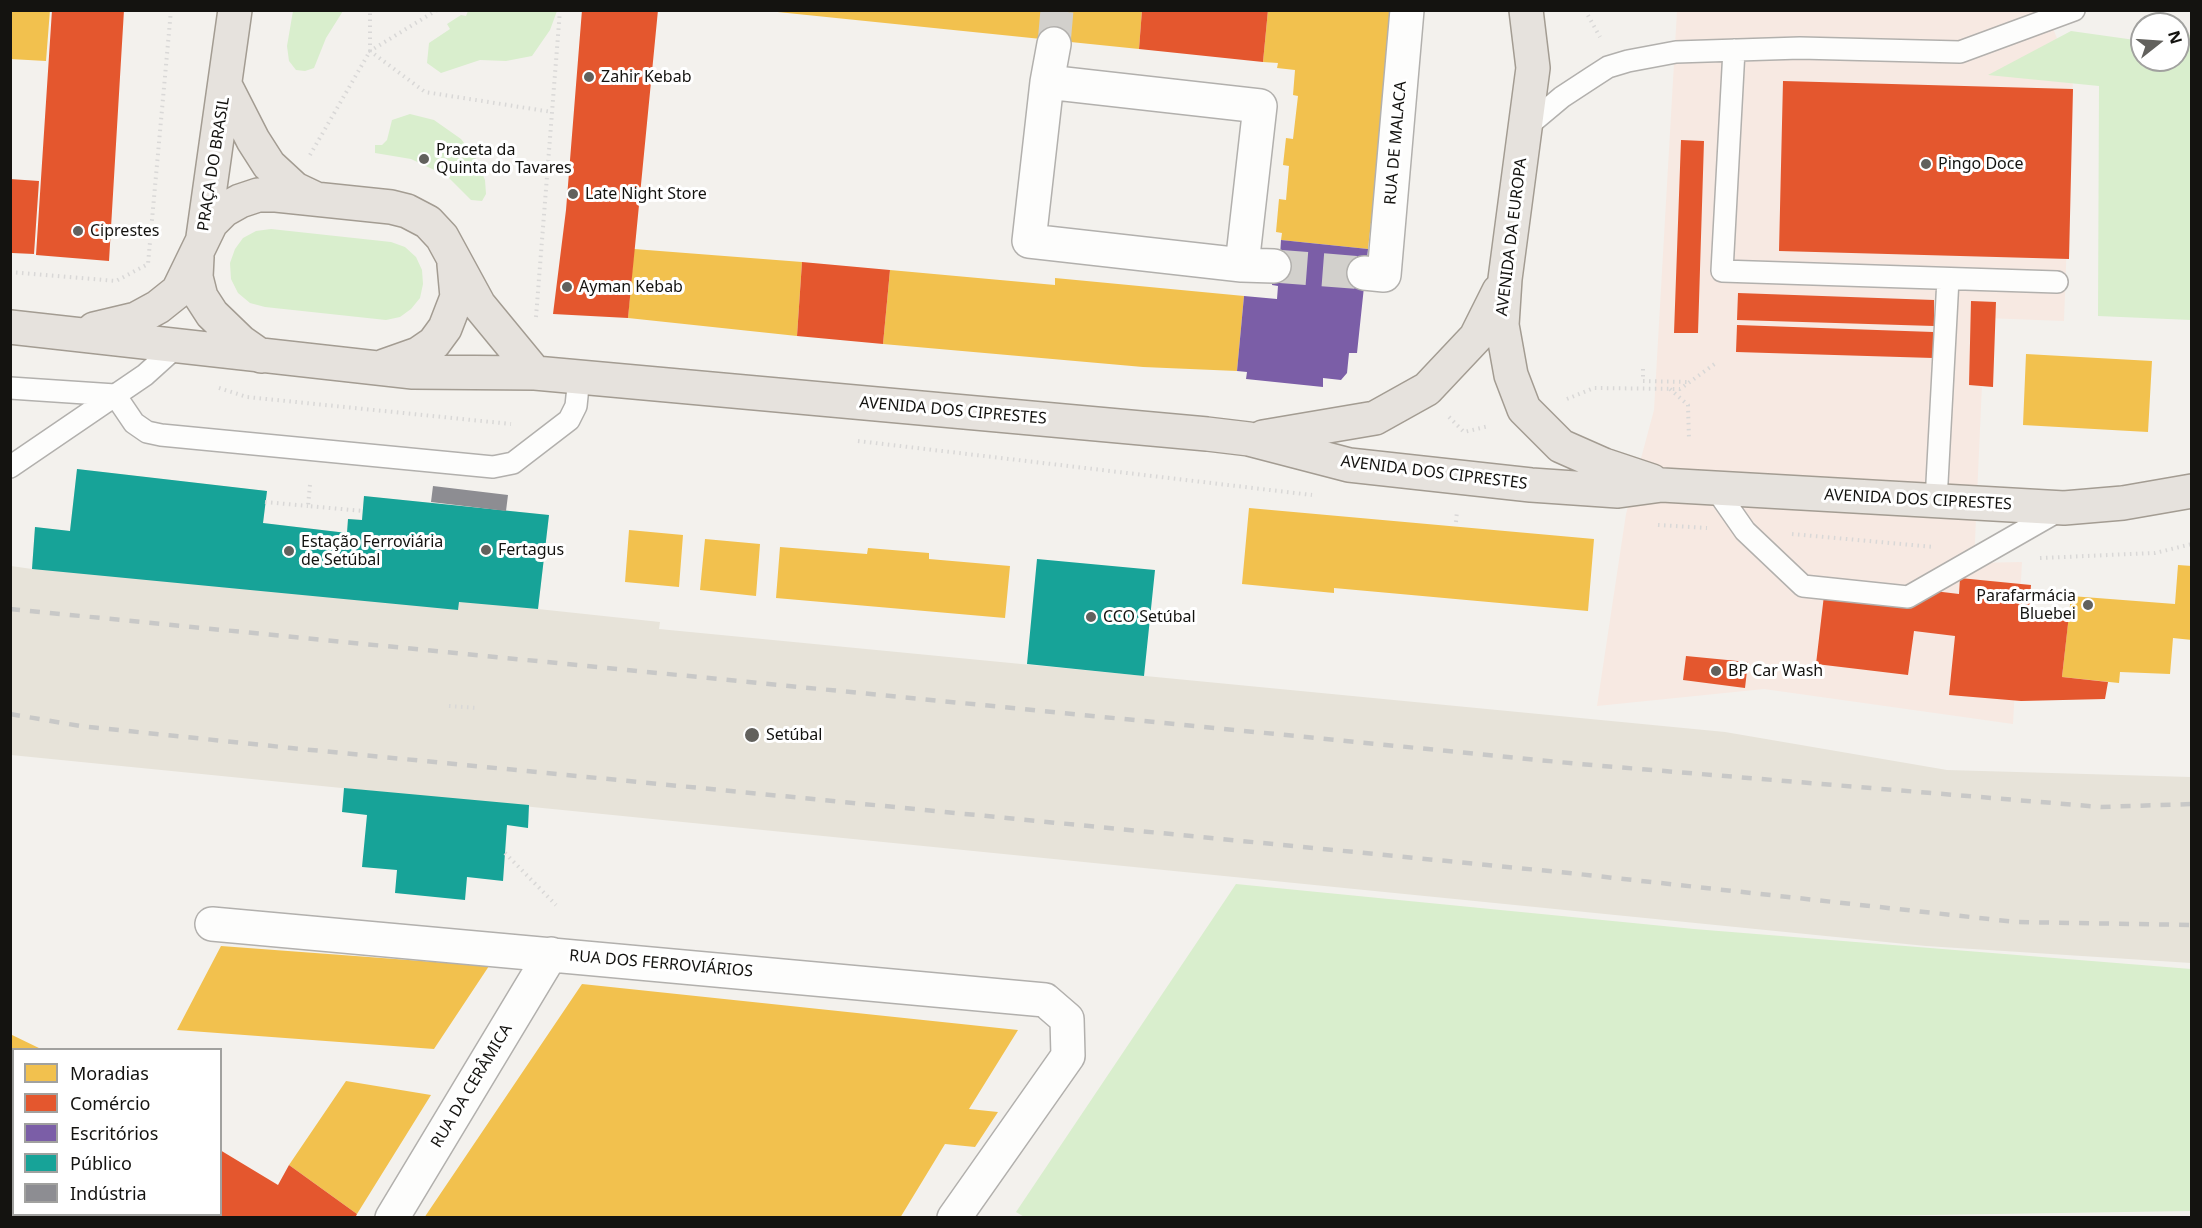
<!DOCTYPE html>
<html>
<head>
<meta charset="utf-8">
<style>
  body { margin:0 }
  #map { position:relative; width:2202px; height:1228px; overflow:hidden; background:#f3f1ed; font-family:"Noto Sans",sans-serif }
  canvas { display:block }
  .frame { position:absolute; inset:0; border:12px solid #141310; pointer-events:none }
  .legend { position:absolute; left:12px; top:1048px; width:210px; height:168px; box-sizing:border-box; background:#fff; border:2px solid #a1a19f; margin:0; padding:8px 10px; list-style:none; font-size:18px; color:#141310 }
  .legend li { display:flex; align-items:center; gap:12px; height:30px }
  .legend b { width:30px; border:2px solid #a1a19f }
  .north { position:absolute; left:2130px; top:12px; width:60px; height:60px; box-sizing:border-box; background:#fff; border:2px solid #a1a19f; border-radius:50%; rotate:73deg; font-size:16px; font-weight:700; line-height:24px; text-align:center; color:#141310 }
  .north::after { content:''; display:block; margin:auto; width:21px; height:27px; background:#62615d; clip-path:polygon(50% 0,100% 100%,50% 72%,0 100%) }
</style>
</head>
<body>
<div id="map">
<canvas width="2202" height="1228"></canvas>
<div class="frame"></div>
<ul class="legend">
<li><b style="height:16px;background:#f2c14e"></b>Moradias</li>
<li><b style="height:16px;background:#e4572e"></b>Comércio</li>
<li><b style="height:16px;background:#7b5ea7"></b>Escritórios</li>
<li><b style="height:16px;background:#17a398"></b>Público</li>
<li><b style="height:16px;background:#8d8d92"></b>Indústria</li>
</ul>
<div class="north">N</div>
</div>
<script>
const c = document.querySelector('canvas').getContext('2d');
c.lineJoin = 'round';
function fillPath(path, color) {
  c.fillStyle = color;
  c.fill(path, 'evenodd');
}
function toPath(rows) {
  const path = new Path2D();
  for (const r of rows) {
    path.moveTo(r[0], r[1]);
    for (let i = 2; i < r.length; i += 2) path.lineTo(r[i], r[i + 1]);
  }
  return path;
}
function stroke(path, color, width, dash) {
  c.strokeStyle = color;
  c.lineWidth = width;
  c.lineCap = dash ? 'butt' : 'round';
  c.setLineDash(dash || []);
  c.stroke(path);
}
function drawText(font, color, halo, rows, align = 'center') {
  c.font = font + ' "Noto Sans",sans-serif';
  c.lineWidth = 6;
  c.setLineDash([]);
  c.textBaseline = 'middle';
  c.strokeStyle = halo;
  c.fillStyle = color;
  for (const [text, x, y, turn = 0] of rows) {
    c.save();
    c.translate(x, y);
    c.rotate((+turn || 0) * Math.PI / 180);
    c.textAlign = isNaN(turn) ? turn : align;
    if (halo) c.strokeText(text, 0, 0);
    c.fillText(text, 0, 0);
    c.restore();
  }
}
const commercial = toPath([
  [1677,11,2046,11,2073,78,2064,321,1985,318,1974,563,2022,562,2013,724,1764,689,1597,706,1626,514,1654,410]
]);
const built = toPath([
  [77,469,267,491,263,523,347,533,348,519,362,520,364,496,549,515,538,609,660,622,659,629,1725,732,1947,770,2191,777,2191,963,1926,946,11,755,11,566,32,569,35,527,70,531]
]);
const green = toPath([
  [293,11,343,11,326,38,314,68,305,71,296,70,289,61,287,46],
  [468,11,557,10,557,11,550,30,532,56,506,61,480,60,441,73,427,63,429,43,450,29,447,24,461,15,466,16],
  [2071,31,2142,41,2142,60,2178,60,2178,39,2191,34,2191,320,2098,316,2099,86,1988,75],
  [410,114,434,120,461,139,476,159,485,180,486,194,482,201,471,200,447,176,411,159,375,153,375,145,382,145,387,140,392,120],
  [271,229,391,242,405,247,416,257,422,270,423,284,420,298,411,309,400,317,386,320,265,307,250,303,238,293,231,279,230,263,235,249,243,238,256,231],
  [1236,884,1694,929,2191,969,2191,1211,1734,1218,1026,1218,1016,1212]
]);
const homes = toPath([
  [10,10,50,10,46,61,10,59],
  [758,10,1142,10,1139,49],
  [1268,10,1395,10,1368,249,1281,240,1282,233,1276,232,1279,199,1286,200,1289,166,1283,165,1286,138,1293,139,1298,96,1293,95,1295,70,1277,68,1278,63,1263,62],
  [634,249,802,262,797,336,628,318],
  [890,270,1055,285,1055,278,1244,296,1237,371,1143,367,883,344],
  [2026,354,2152,361,2148,432,2023,425],
  [1249,508,1594,539,1588,611,1334,588,1334,593,1242,584],
  [629,530,683,535,679,587,625,582],
  [705,539,760,544,756,596,700,590],
  [780,547,867,554,868,548,929,553,929,559,1010,566,1005,618,776,598],
  [2178,565,2192,566,2192,640,2173,638,2170,674,2120,672,2119,683,2062,677,2071,596,2175,604],
  [221,946,489,966,434,1049,177,1030],
  [582,984,1018,1030,969,1109,998,1112,975,1147,945,1144,900,1218,424,1218],
  [10,1034,43,1050,14,1050,14,1129,10,1127],
  [346,1081,431,1095,357,1214,289,1165]
]);
const shops = toPath([
  [52,10,124,10,109,261,36,255],
  [582,10,658,10,628,318,553,314,566,210],
  [1142,10,1268,10,1263,62,1139,49],
  [1783,81,2073,89,2069,259,1779,251],
  [1681,140,1704,141,1698,333,1674,333],
  [10,179,39,181,34,254,12,253],
  [802,262,890,270,883,344,797,336],
  [1738,293,1934,300,1934,326,1737,320],
  [1971,301,1996,302,1993,387,1969,385],
  [1737,325,1933,332,1933,358,1736,352],
  [1826,578,1959,594,1960,578,2031,585,2029,611,2069,615,2062,677,2108,682,2105,699,2021,701,1949,695,1955,636,1914,631,1908,675,1816,664],
  [1686,656,1748,662,1745,688,1683,680],
  [220,1150,278,1185,289,1165,357,1214,355,1218,172,1218,167,1215,220,1215]
]);
const offices = toPath([
  [1281,240,1368,249,1357,353,1349,353,1347,373,1341,380,1323,378,1323,387,1246,379,1247,372,1237,371,1244,296,1277,299,1278,286,1272,285,1274,266,1280,256]
]);
const public = toPath([
  [77,469,267,491,263,523,347,533,348,519,362,520,364,496,549,515,538,609,459,602,458,610,32,569,35,527,70,531],
  [1037,559,1155,570,1144,676,1027,664],
  [344,788,529,805,528,828,507,825,503,881,467,877,465,900,395,893,397,870,362,867,367,815,342,812]
]);
const industry = toPath([
  [433,486,508,495,506,511,431,502]
]);
const streetTunnel = toPath([
  [1054,44,1057,10],
  [1274,266,1364,273]
]);
const path = toPath([
  [437,10,370,51,425,92,552,112],
  [1585,10,1600,37],
  [310,155,370,51,370,10],
  [10,272,116,281,148,264,171,10],
  [536,317,560,10],
  [1643,369,1643,381,1689,382],
  [219,388,247,397,511,424],
  [1670,389,1688,405,1689,440],
  [1567,399,1594,388,1680,389,1716,363],
  [1449,417,1464,432,1489,426],
  [858,441,1312,495],
  [310,485,308,506,363,511],
  [265,502,308,506],
  [1456,522,1457,511],
  [1658,525,1707,528],
  [1792,534,1934,547],
  [2040,558,2155,553,2192,544],
  [449,706,478,708],
  [505,853,556,905]
]);
const lane = toPath([
  [1734,50,1722,271,2057,282],
  [1525,128,1562,97,1591,78,1608,67,1628,61,1676,52,1800,48,1960,52,2074,10],
  [10,388,115,395],
  [115,395,134,423,147,432,161,435,493,467,513,463,569,420,576,406,579,377],
  [10,467,145,375,176,347],
  [1715,488,1745,531,1803,586,1908,597,2060,510],
  [1936,501,1948,279]
]);
const street = toPath([
  [1047,82,1260,106,1242,265,1029,241,1047,82,1054,44],
  [1242,265,1274,266],
  [1364,273,1384,275,1407,10],
  [212,924,1045,1000,1067,1019,1068,1056,954,1218],
  [392,1218,551,954]
]);
const secondary = toPath([
  [10,1198,14,1200],
  [36,1214,41,1218]
]);
const primary = toPath([
  [1526,10,1533,68,1505,279,1502,325,1511,375,1524,409,1561,446,1604,465,1652,481],
  [226,87,253,140,269,165,295,189,314,198],
  [203,237,235,10],
  [197,257,196,277,201,297,212,314,241,342,261,356],
  [10,327,413,372,535,373,1207,434,1249,439,1349,465,1531,485,1618,491,1662,485,2064,508,2123,503,2192,491],
  [94,329,136,319,158,307,178,291,211,223,224,210,240,201,258,195,276,195,391,207,407,211,428,222,442,237,479,305,535,373],
  [384,366,418,354,434,343,445,328,457,297,454,264],
  [1263,437,1375,418,1427,389,1476,337,1499,291]
]);
const rail = toPath([
  [10,609,1579,764,2101,807,2192,804],
  [10,714,80,726,291,748,1569,873,2016,922,2192,925]
]);
const markers = [
  [589,77,6,"#62615d"],
  [424,159,6,"#62615d"],
  [1926,164,6,"#62615d"],
  [573,194,6,"#62615d"],
  [78,231,6,"#62615d"],
  [567,287,6,"#62615d"],
  [486,550,6,"#62615d"],
  [289,551,6,"#62615d"],
  [2088,605,6,"#62615d"],
  [1091,617,6,"#62615d"],
  [1716,671,6,"#62615d"],
  [752,735,8,"#62615d"]
];
const poiNames = [
  ["Zahir Kebab",601,77],
  ["Praceta da",436,150],
  ["Quinta do Tavares",436,168],
  ["Pingo Doce",1938,164],
  ["Late Night Store",585,194],
  ["Ciprestes",90,231],
  ["Ayman Kebab",579,287],
  ["Estação Ferroviária",301,542],
  ["de Setúbal",301,560],
  ["Fertagus",498,550],
  ["Parafarmácia",2076,596,"right"],
  ["Bluebei",2076,614,"right"],
  ["CCO Setúbal",1103,617],
  ["BP Car Wash",1728,671],
  ["Setúbal",766,735]
];
const streetNames = [
  ["RUA DE MALACA",1396,143,-85],
  ["PRAÇA DO BRASIL",214,164,-81],
  ["AVENIDA DA EUROPA",1512,237,-83],
  ["AVENIDA DOS CIPRESTES",953,411,5],
  ["AVENIDA DOS CIPRESTES",1434,473,7],
  ["AVENIDA DOS CIPRESTES",1918,500,3],
  ["RUA DOS FERROVIÁRIOS",661,964,5],
  ["RUA DA CERÂMICA",472,1086,-59]
];
fillPath(commercial, '#f7e9e2');
fillPath(built, '#e7e3d9');
fillPath(green, '#d9eecd');
fillPath(homes, '#f2c14e');
fillPath(shops, '#e4572e');
fillPath(offices, '#7b5ea7');
fillPath(public, '#17a398');
fillPath(industry, '#8d8d92');
stroke(streetTunnel, '#d2d0cc', 33, [33, 16]);
stroke(lane, '#b2b0ad', 24);
stroke(street, '#b2b0ad', 36);
stroke(secondary, '#b2b0ad', 36);
stroke(primary, '#a39c92', 36);
stroke(path, '#d9d8d7', 4, [1.5, 4.5]);
stroke(lane, '#fdfdfc', 21);
stroke(street, '#fdfdfc', 33);
stroke(secondary, '#f1efed', 33);
stroke(primary, '#e6e2dd', 33);
stroke(rail, '#c8c8c7', 4.5, [10, 10]);
for (const [x, y, r, color] of markers) {
  const dot = new Path2D();
  dot.arc(x, y, r, 0, 2 * Math.PI);
  c.fillStyle = color;
  c.fill(dot);
  stroke(dot, '#fff', 2);
}
drawText('16px', '#141310', '#fff', poiNames, 'left');
drawText('16px', '#141310', '#fff', streetNames);
</script>
</body>
</html>
